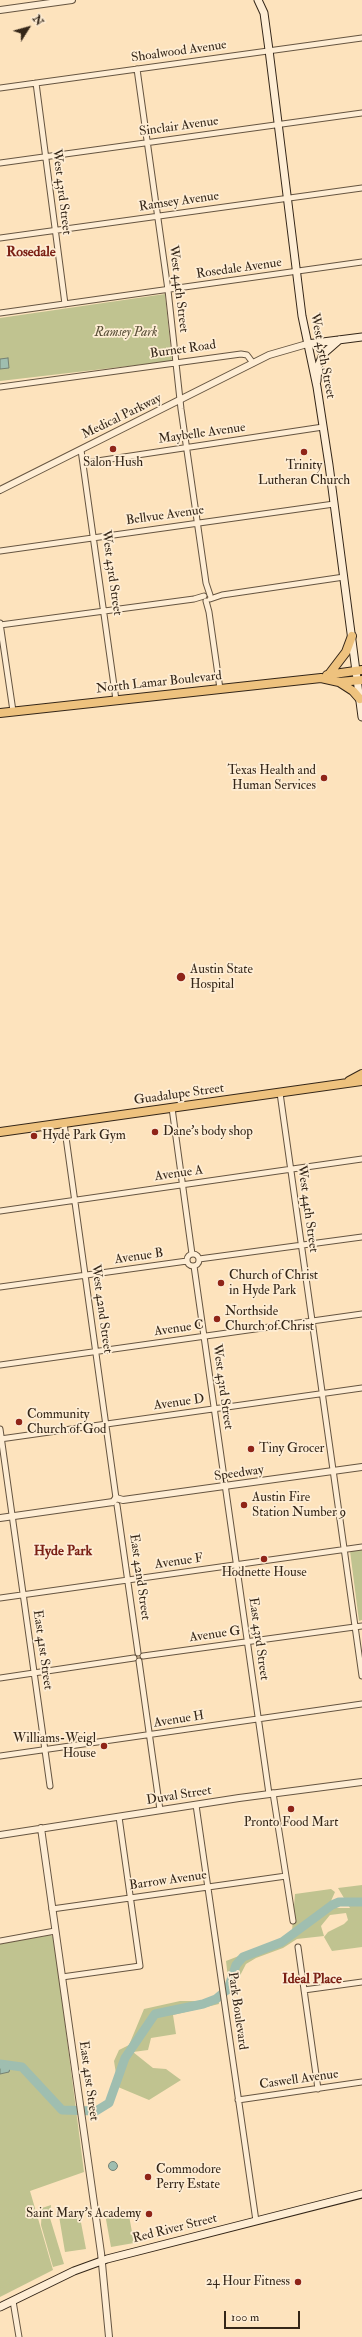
<!DOCTYPE html>
<html>
<head>
<meta charset="utf-8">
<style>
  body { margin:0 }
  #map { position:relative; width:362px; height:2337px; overflow:hidden; background:#fde3bd; font-family:"IM FELL Double Pica",serif }
  canvas { display:block }
  .north { position:absolute; left:8px; top:8px; width:40px; height:40px; -webkit-text-stroke:3px #feedd4; paint-order:stroke; rotate:53deg; font-size:11px; font-weight:700; line-height:16px; text-align:center; color:#342618 }
  .north::after { content:''; display:block; margin:auto; width:14px; height:18px; background:#342618; clip-path:polygon(50% 0,100% 100%,50% 72%,0 100%) }
  .scale { position:absolute; left:224px; top:2311px; width:76px; height:18px; box-sizing:border-box; border:2px solid #342618; border-top:0; padding-left:5px; font-size:12px; line-height:14px; white-space:nowrap; color:#342618; -webkit-text-stroke:3px #feedd4; paint-order:stroke }
</style>
</head>
<body>
<div id="map">
<canvas width="362" height="2337"></canvas>
<div class="north">N</div>
<div class="scale">100 m</div>
</div>
<script>
const c = document.querySelector('canvas').getContext('2d');
c.lineJoin = 'round';
function fillPath(path, color) {
  c.fillStyle = color;
  c.fill(path, 'evenodd');
}
function toPath(rows) {
  const path = new Path2D();
  for (const r of rows) {
    if (r.length === 3) {
      path.moveTo(r[0] + r[2], r[1]);
      path.arc(r[0], r[1], r[2], 0, 2 * Math.PI);
      continue;
    }
    path.moveTo(r[0], r[1]);
    for (let i = 2; i < r.length; i += 2) path.lineTo(r[i], r[i + 1]);
  }
  return path;
}
function stroke(path, color, width, dash) {
  c.strokeStyle = color;
  c.lineWidth = width;
  c.lineCap = dash ? 'butt' : 'round';
  c.setLineDash(dash || []);
  c.stroke(path);
}
function drawText(font, color, halo, rows, align = 'center') {
  c.font = font + ' "IM FELL Double Pica",serif';
  c.lineWidth = 3.5;
  c.setLineDash([]);
  c.textBaseline = 'middle';
  c.strokeStyle = halo;
  c.fillStyle = color;
  for (const [text, x, y, turn = 0] of rows) {
    c.save();
    c.translate(x, y);
    c.rotate((+turn || 0) * Math.PI / 180);
    c.textAlign = isNaN(turn) ? turn : align;
    if (halo) c.strokeText(text, 0, 0);
    c.fillText(text, 0, 0);
    c.restore();
  }
}
const green = toPath([
  [165,294,172,361,0,381,0,318],
  [362,1549,362,1620,359,1621,350,1551],
  [362,1885,362,1947,332,1951,324,1937,328,1932,344,1924,348,1920,346,1913,330,1915,321,1926,324,1936,297,1939,283,1948,256,1958,246,1964,230,1995,226,1961,277,1941,292,1931,295,1894,331,1889,335,1892,331,1901,331,1908,350,1908,338,1888],
  [51,1935,54,1938,84,2172,30,2191,53,2270,0,2297,0,1944],
  [217,1994,219,2004,173,2015,176,2034,151,2038,148,2050,133,2052,153,2068,166,2069,181,2080,149,2100,118,2087,114,2061,119,2050,129,2045,144,2009,180,2001,202,2001],
  [51,2205,50,2218,64,2264,53,2267,41,2225,42,2208],
  [128,2210,134,2243,111,2247,105,2214],
  [79,2212,86,2249,65,2252,59,2216]
]);
const water = toPath([
  [8,358,9,368,0,369,0,359,8,358],
  [0,2061,26,2068,33,2075,30,2077,21,2070,10,2068,9,2072,0,2074,0,2061],
  [113,2166,4.5]
]);
const river = toPath([
  [0,2064,22,2067,62,2110,96,2111,109,2103,125,2058,155,2014,203,2004,216,1999,228,1989,236,1965,243,1957,282,1942,332,1905,339,1902,362,1902]
]);
const minor = toPath([
  [137,69,168,290,181,409,206,583,210,595],
  [36,83,65,304],
  [0,88,362,38],
  [0,163,362,113],
  [0,238,362,188],
  [0,313,362,262],
  [0,387,241,354,247,355,253,363],
  [81,450,116,700],
  [84,463,323,427],
  [0,551,334,504],
  [210,599,222,595,344,577],
  [206,601,209,612,220,689],
  [0,623,13,711],
  [0,625,194,599,204,596],
  [280,1093,362,1676],
  [172,1108,192,1254],
  [64,1123,116,1498],
  [0,1211,362,1159],
  [193,1260,6],
  [199,1259,362,1237],
  [194,1266,269,1794],
  [0,1287,187,1261],
  [0,1365,362,1314],
  [0,1429,50,1786],
  [0,1439,362,1388],
  [117,1505,138,1653],
  [0,1598,362,1547],
  [143,1656,362,1626],
  [139,1661,160,1810],
  [0,1678,134,1658],
  [0,1756,362,1704],
  [273,1793,293,1921],
  [196,1805,256,2221],
  [52,1909,286,1876],
  [0,1941,55,1931],
  [298,1947,318,2089],
  [62,1977,140,1966,119,1817],
  [304,1990,362,1982],
  [238,2100,362,2082],
  [13,2301,19,2337]
]);
const tertiary = toPath([
  [0,10,72,0],
  [0,490,269,355,307,344],
  [113,1502,116,1498,123,1500,362,1467],
  [0,1518,113,1502],
  [41,1828,101,2253,109,2337],
  [0,1835,239,1798,362,1782]
]);
const secondary = toPath([
  [258,0,264,13,269,50,302,316,317,387,329,465,362,717],
  [307,344,362,337],
  [317,381,318,367,323,354,339,340],
  [0,2307,74,2271,107,2259,362,2194]
]);
const primary = toPath([
  [330,673,346,652,352,636],
  [327,675,362,670],
  [339,682,353,691,360,699],
  [0,713,321,678,339,682,362,680],
  [349,1081,362,1074],
  [0,1132,362,1081]
]);
const markers = [
  [113,449,4,"#8f2418"],
  [304,452,4,"#8f2418"],
  [324,778,4,"#8f2418"],
  [181,977,5,"#8f2418"],
  [155,1132,4,"#8f2418"],
  [34,1136,4,"#8f2418"],
  [221,1283,4,"#8f2418"],
  [217,1319,4,"#8f2418"],
  [19,1422,4,"#8f2418"],
  [251,1449,4,"#8f2418"],
  [244,1505,4,"#8f2418"],
  [264,1559,4,"#8f2418"],
  [104,1746,4,"#8f2418"],
  [291,1809,4,"#8f2418"],
  [148,2177,4,"#8f2418"],
  [149,2214,4,"#8f2418"],
  [298,2282,4,"#8f2418"]
];
const streetNames = [
  ["Shoalwood Avenue",179,52,-8],
  ["Sinclair Avenue",179,127,-8],
  ["West 43rd Street",61,192,83],
  ["Ramsey Avenue",179,202,-8],
  ["Rosedale Avenue",239,269,-8],
  ["West 44th Street",178,289,83],
  ["Burnet Road",183,350,-8],
  ["West 45th Street",322,356,79],
  ["Medical Parkway",122,417,-26],
  ["Maybelle Avenue",202,434,-8],
  ["Bellvue Avenue",165,516,-8],
  ["West 43rd Street",111,573,82],
  ["North Lamar Boulevard",159,683,-6],
  ["Guadalupe Street",179,1095,-8],
  ["Avenue A",179,1174,-8],
  ["West 44th Street",307,1209,82],
  ["Avenue B",139,1257,-8],
  ["West 42nd Street",101,1309,82],
  ["Avenue C",179,1329,-8],
  ["West 43rd Street",222,1387,82],
  ["Avenue D",179,1403,-8],
  ["Speedway",239,1474,-8],
  ["Avenue F",179,1562,-8],
  ["East 42nd Street",139,1577,82],
  ["Avenue G",215,1635,-8],
  ["East 43rd Street",258,1639,82],
  ["East 41st Street",42,1650,82],
  ["Avenue H",179,1720,-9],
  ["Duval Street",179,1796,-9],
  ["Barrow Avenue",168,1881,-8],
  ["Park Boulevard",237,2011,82],
  ["Caswell Avenue",299,2080,-8],
  ["East 41st Street",88,2081,82],
  ["Red River Street",175,2229,-14]
];
const parkNames = [
  ["Ramsey Park",126,333]
];
const poiNames = [
  ["Salon Hush",113,463,"center"],
  ["Trinity",304,466,"center"],
  ["Lutheran Church",304,481,"center"],
  ["Texas Health and",316,771,"right"],
  ["Human Services",316,786,"right"],
  ["Austin State",190,970],
  ["Hospital",190,985],
  ["Dane's body shop",163,1132],
  ["Hyde Park Gym",42,1136],
  ["Church of Christ",229,1276],
  ["in Hyde Park",229,1291],
  ["Northside",225,1312],
  ["Church of Christ",225,1327],
  ["Community",27,1415],
  ["Church of God",27,1430],
  ["Tiny Grocer",259,1449],
  ["Austin Fire",252,1498],
  ["Station Number 9",252,1513],
  ["Hodnette House",264,1573,"center"],
  ["Williams-Weigl",96,1739,"right"],
  ["House",96,1754,"right"],
  ["Pronto Food Mart",291,1823,"center"],
  ["Commodore",156,2170],
  ["Perry Estate",156,2185],
  ["Saint Mary's Academy",141,2214,"right"],
  ["24 Hour Fitness",290,2282,"right"]
];
const neighbourhoodNames = [
  ["Rosedale",31,253],
  ["Hyde Park",63,1552],
  ["Ideal Place",312,1980]
];
fillPath(green, '#c0c390');
fillPath(water, '#9fbeb0');
stroke(water, '#748173', 1);
stroke(river, '#9fbeb0', 9);
stroke(minor, '#665541', 7);
stroke(tertiary, '#665541', 8);
stroke(secondary, '#342618', 9);
stroke(primary, '#342618', 10);
stroke(minor, '#feedd4', 5);
stroke(tertiary, '#feedd4', 6);
stroke(secondary, '#feedd4', 7);
stroke(primary, '#eec27e', 8);
for (const [x, y, r, color] of markers) {
  const dot = new Path2D();
  dot.arc(x, y, r, 0, 2 * Math.PI);
  c.fillStyle = color;
  c.fill(dot);
  stroke(dot, '#feedd4', 1.5);
}
drawText('13px', '#342618', '#feedd4', streetNames);
drawText('italic 13px', '#574d36', '#feedd4', parkNames);
drawText('13px', '#342618', '#feedd4', poiNames, 'left');
drawText('bold 14px', '#7a1f14', '#feedd4', neighbourhoodNames);
</script>
</body>
</html>
